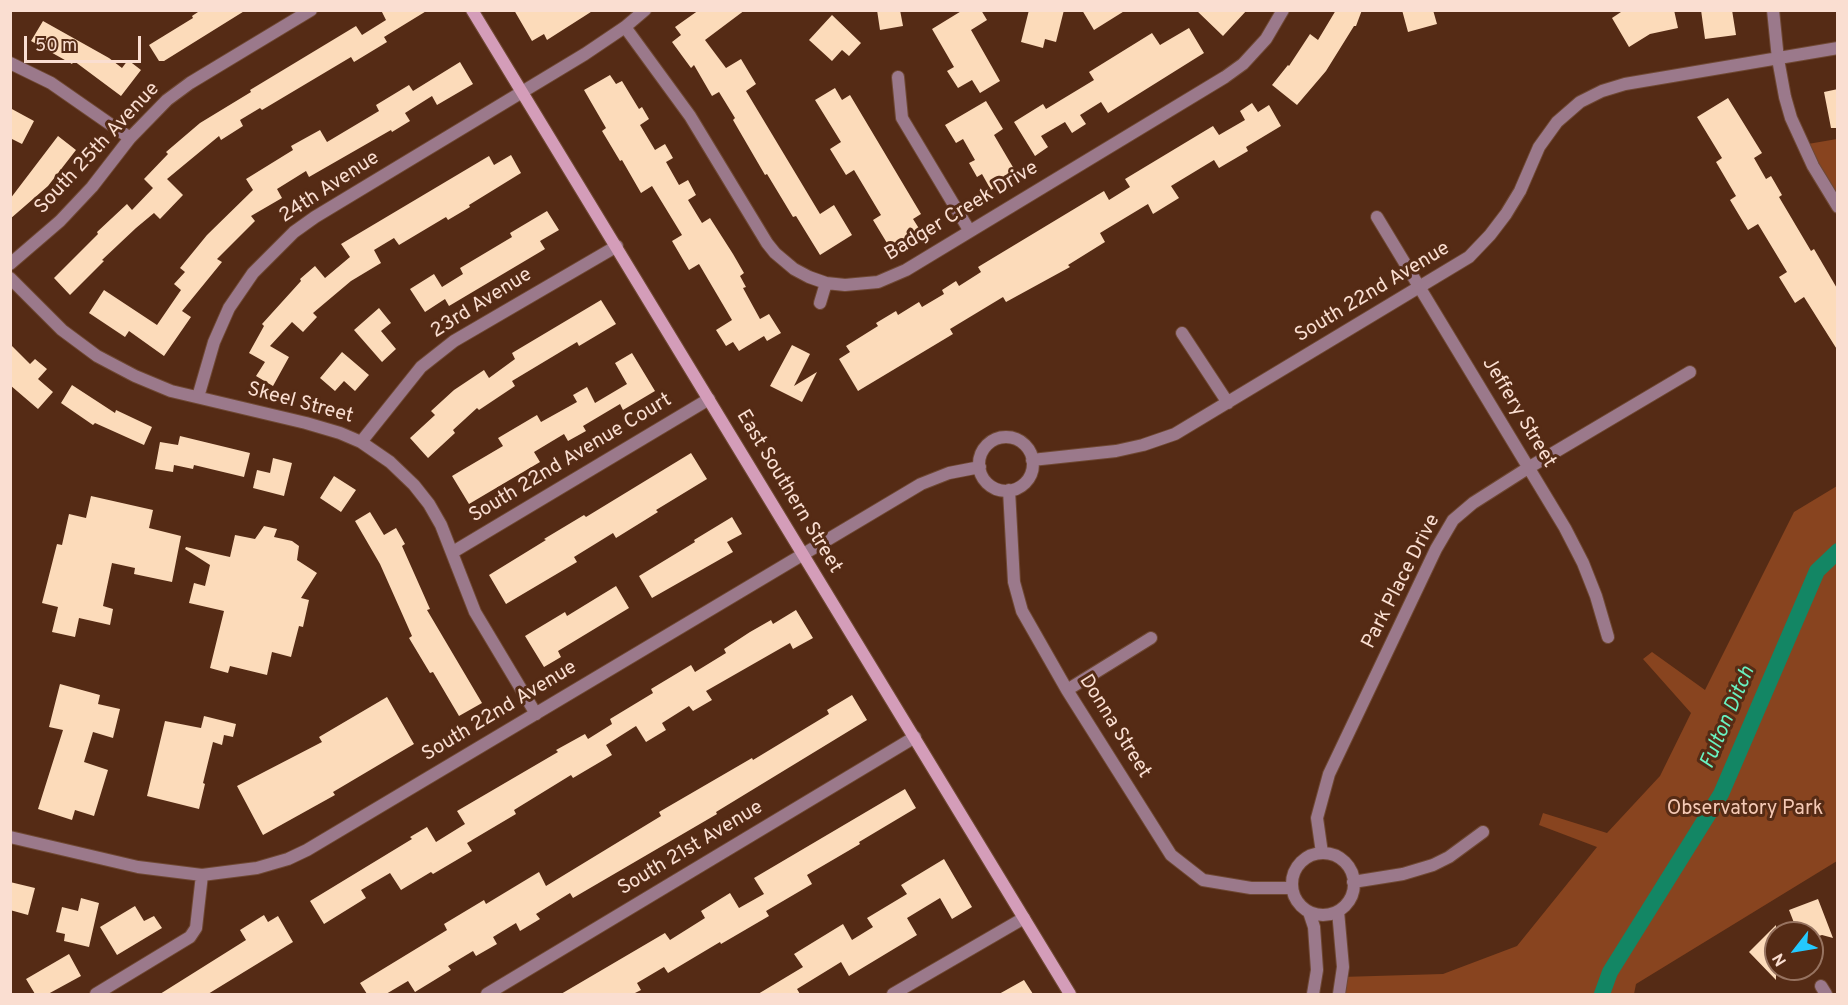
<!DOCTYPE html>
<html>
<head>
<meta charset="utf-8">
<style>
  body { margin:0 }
  #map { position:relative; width:1848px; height:1005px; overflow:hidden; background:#552b15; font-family:Overpass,sans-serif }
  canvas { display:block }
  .frame { position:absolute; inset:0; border:12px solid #faded1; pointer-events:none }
  .north { position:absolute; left:1764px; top:921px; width:60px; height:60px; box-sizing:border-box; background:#552b15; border:2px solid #977360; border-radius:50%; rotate:239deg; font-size:16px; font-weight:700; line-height:24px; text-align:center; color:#faded1 }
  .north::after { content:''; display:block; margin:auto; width:21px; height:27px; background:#24c9fe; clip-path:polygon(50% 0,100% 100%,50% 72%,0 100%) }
  .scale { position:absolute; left:24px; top:36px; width:117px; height:27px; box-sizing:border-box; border:3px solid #faded1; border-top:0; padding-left:8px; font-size:18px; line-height:21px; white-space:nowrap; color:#faded1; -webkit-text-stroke:4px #552b15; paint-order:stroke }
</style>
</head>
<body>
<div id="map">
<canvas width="1848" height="1005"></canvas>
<div class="frame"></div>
<div class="north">N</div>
<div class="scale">50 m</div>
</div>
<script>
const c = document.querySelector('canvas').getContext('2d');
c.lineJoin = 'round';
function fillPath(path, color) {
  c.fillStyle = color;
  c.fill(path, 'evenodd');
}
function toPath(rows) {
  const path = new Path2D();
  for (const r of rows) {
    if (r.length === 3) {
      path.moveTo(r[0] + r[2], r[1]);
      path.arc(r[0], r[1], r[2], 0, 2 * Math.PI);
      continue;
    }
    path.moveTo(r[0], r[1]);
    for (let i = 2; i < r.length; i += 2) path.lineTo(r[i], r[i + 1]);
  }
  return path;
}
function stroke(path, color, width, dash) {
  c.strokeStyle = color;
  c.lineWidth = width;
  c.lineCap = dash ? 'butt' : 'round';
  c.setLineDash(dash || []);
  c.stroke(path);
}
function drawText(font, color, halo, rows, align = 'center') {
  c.font = font + ' Overpass,sans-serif';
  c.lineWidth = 6;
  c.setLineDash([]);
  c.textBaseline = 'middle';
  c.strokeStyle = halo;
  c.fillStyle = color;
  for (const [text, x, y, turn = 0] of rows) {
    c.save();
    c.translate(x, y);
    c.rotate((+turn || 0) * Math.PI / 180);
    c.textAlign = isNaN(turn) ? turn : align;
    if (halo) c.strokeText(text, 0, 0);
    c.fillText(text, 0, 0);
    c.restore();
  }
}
const green = toPath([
  [1837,139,1837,207,1802,145],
  [1837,486,1837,861,1636,984,1634,994,1339,994,1341,977,1443,974,1517,946,1597,847,1539,825,1543,813,1607,833,1660,776,1691,713,1643,659,1652,652,1705,690,1794,512]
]);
const canal = toPath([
  [1602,994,1610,972,1721,794,1817,571,1838,551]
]);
const building = toPath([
  [201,10,246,10,164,61,159,61,149,45,193,18,192,16],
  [381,10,428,10,384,37,387,42,354,62,351,57,262,110,260,108,240,120,243,126,221,140,219,136,167,179,183,195,160,219,154,213,136,228,102,260,104,261,70,295,54,278,98,234,97,232,127,204,132,210,153,188,144,179,168,154,166,152,200,123,251,92,250,90,356,26,362,35,386,20],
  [514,10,594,10,547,40,544,34,532,41],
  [699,10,745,10,705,40,726,68,741,59,756,84,746,91,820,214,834,205,852,235,820,255,796,216,793,217,767,174,765,175,733,120,735,118,719,92,712,96,694,65,691,68,672,42,681,35,675,27],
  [877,10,900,10,903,26,880,30],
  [963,10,981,10,987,20,971,30,1000,81,980,93,972,80,958,88,947,71,954,67,932,29],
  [1029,10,1064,10,1056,42,1045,39,1043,48,1021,42],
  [1082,10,1126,10,1094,30],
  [1196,10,1247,10,1223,36],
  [1336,10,1362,10,1356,26,1354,26,1326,71,1297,105,1272,85,1288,65,1289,66,1310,34,1318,40],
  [1402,10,1433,10,1437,24,1408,32],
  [1624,10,1674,10,1678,28,1650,34,1629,47,1612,18],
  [1701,10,1732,10,1736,35,1705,39],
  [832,15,861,43,849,56,842,50,832,61,809,40],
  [43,21,109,58,122,68,128,60,141,70,121,96,74,61,72,64,31,41],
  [1189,28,1204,53,1108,113,1101,102,1080,115,1086,124,1072,133,1065,122,1041,136,1048,147,1035,156,1014,122,1043,104,1046,109,1094,80,1089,72,1152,33,1160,45],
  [460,62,473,84,437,105,432,96,405,113,410,121,392,132,391,130,309,177,306,171,277,189,282,198,251,216,255,221,217,259,222,262,182,311,191,317,164,356,129,331,125,337,89,313,104,290,157,325,181,290,174,284,185,272,180,268,207,235,253,190,246,179,293,150,291,146,320,130,327,142,379,111,376,105,409,85,413,91],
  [610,75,616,84,622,81,639,109,642,107,649,119,640,125,655,150,665,144,673,158,666,162,679,185,688,180,696,195,688,200,702,223,710,218,733,254,744,273,740,276,746,287,743,288,760,319,769,314,781,333,767,341,764,336,739,351,733,342,726,346,716,330,732,320,699,264,689,270,672,241,682,235,652,186,641,193,622,160,620,161,602,131,606,128,584,90],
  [835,88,842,100,850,95,921,214,913,219,920,230,890,248,873,220,881,215,854,170,846,175,830,149,841,142,815,100],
  [1838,89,1838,128,1831,128,1824,92],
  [1728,98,1762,153,1754,158,1766,179,1771,176,1782,195,1779,197,1811,251,1814,249,1838,290,1838,351,1804,297,1795,303,1779,277,1787,272,1758,224,1748,230,1730,200,1736,196,1716,162,1722,158,1697,117],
  [986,101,1003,129,994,135,1017,174,991,190,982,174,977,177,969,163,975,160,963,139,956,143,945,125],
  [1252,103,1258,112,1269,105,1281,126,1246,147,1248,151,1219,168,1214,160,1171,186,1179,198,1153,214,1148,204,1100,233,1105,242,1068,265,1070,267,1006,302,1003,297,950,329,953,334,858,391,839,359,850,352,846,346,878,326,876,323,896,311,898,315,919,302,922,307,944,294,942,290,956,281,959,286,981,272,978,267,1104,191,1109,200,1130,187,1125,179,1213,126,1219,135,1245,120,1240,111],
  [10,108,34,121,22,144,10,138],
  [58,136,76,150,48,186,10,219,10,199],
  [511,155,521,173,469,205,470,207,448,220,446,217,399,245,394,238,374,250,381,263,351,281,313,313,317,317,303,332,292,322,270,346,289,357,273,386,256,376,265,362,249,353,264,326,262,324,301,281,300,279,315,266,325,278,350,257,341,244,489,156,494,165],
  [547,211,559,230,540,241,545,249,449,306,445,299,425,312,410,289,434,274,442,287,463,274,460,268,512,237,510,233],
  [601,300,616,324,579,346,577,342,512,381,515,386,479,410,477,408,453,430,455,433,428,458,410,438,435,415,431,411,454,390,484,370,489,378,515,359,512,353],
  [379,308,391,323,381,331,396,349,382,362,354,330],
  [10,344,30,364,35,359,47,369,38,379,53,392,38,409,10,385],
  [792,345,810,354,794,386,817,372,802,402,770,386],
  [342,352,369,375,355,391,344,381,335,391,320,378],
  [632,353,655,391,623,410,620,404,583,426,586,431,568,441,564,434,534,452,540,462,469,504,452,476,503,446,498,438,537,415,541,422,577,402,573,395,587,387,595,403,627,384,615,363],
  [72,385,115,413,116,410,152,427,144,445,95,423,93,425,61,403],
  [180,436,250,453,244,477,194,465,193,469,174,465,173,472,155,469,160,442,178,445],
  [691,453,707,479,656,510,658,512,616,538,613,533,574,557,577,562,506,604,489,575,546,540,544,539,584,515,586,517],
  [273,458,292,463,284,496,253,488,257,470,270,473],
  [334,476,356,490,341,512,320,498],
  [91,496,153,510,149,528,181,536,172,582,134,574,135,568,112,563,103,606,113,609,110,625,79,618,75,637,52,632,58,607,42,603,57,544,62,545,69,514,86,518],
  [370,512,384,535,396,528,405,544,402,546,430,609,427,610,482,703,459,716,433,672,430,673,409,638,412,636,380,564,355,521],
  [732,517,742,534,727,542,733,552,652,598,639,576,695,542,694,540],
  [264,526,277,529,274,537,292,541,299,546,297,560,317,573,301,598,309,600,303,627,299,626,291,657,272,652,267,675,230,666,228,673,210,668,224,611,189,603,194,583,205,586,210,565,185,549,186,547,230,557,235,535,255,539],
  [616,586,629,608,558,651,561,657,544,667,525,636,565,612,567,616],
  [796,610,813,638,793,649,790,643,706,691,712,700,693,711,689,706,662,723,666,730,646,742,636,726,606,745,612,755,573,778,571,775,514,810,516,814,467,843,472,851,433,874,431,872,401,890,390,873,361,890,366,898,324,924,310,901,412,839,410,837,427,827,436,842,465,824,457,811,558,752,556,750,585,734,588,739,612,724,610,719,653,693,651,689,691,665,695,672,726,653,724,649,750,632,771,620,773,624],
  [60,684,100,695,98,704,120,709,113,738,93,732,84,762,108,770,94,816,75,810,72,820,38,809,63,730,49,727],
  [852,695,867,720,716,812,717,814,573,898,570,893,536,914,540,919,520,931,516,923,493,937,497,944,476,956,473,951,448,966,451,970,415,992,408,981,386,994,367,994,360,983,447,930,444,924,484,900,486,904,539,872,546,886,661,816,659,812,752,758,753,760,829,714,827,710],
  [387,697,414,744,333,792,335,795,263,835,237,786,322,742,319,737],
  [204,716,236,724,233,737,224,735,222,745,213,742,203,783,205,784,199,809,147,796,165,721,201,728],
  [905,789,916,808,859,842,860,844,807,875,812,884,766,911,769,916,721,944,720,942,668,973,664,967,637,983,641,990,633,994,561,994,665,933,670,940,705,918,701,911,730,893,739,908,764,894,754,878],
  [944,859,972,907,952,919,940,898,907,918,917,935,849,976,841,962,797,989,800,994,758,994,803,967,794,954,843,924,852,940,873,927,867,918,907,894,901,885],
  [10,882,35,888,28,915,10,910],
  [81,898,99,903,89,947,64,941,65,934,56,932,62,907,78,911],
  [1818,899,1833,938,1822,935,1812,938,1812,933,1798,933,1789,910],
  [135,906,144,921,154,916,162,928,117,955,100,927],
  [264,915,268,922,278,916,293,942,208,994,160,994,246,940,240,930],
  [1776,925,1776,980,1749,952],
  [69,954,81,976,48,994,35,994,26,979],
  [1024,980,1033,994,999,994]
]);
const street = toPath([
  [1773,10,1778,59,1785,97,1791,118,1813,166,1838,207],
  [625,27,690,116,767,243,775,253,794,269,809,277,826,283,845,285,878,282,906,270,1225,77,1243,64,1266,39,1283,10],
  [10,63,51,83,130,138],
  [898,77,902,118,969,230],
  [1377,217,1565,528,1583,563,1596,596,1608,637],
  [10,264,60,221,92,187,130,138,167,100,190,83,311,10],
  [10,278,62,330,97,356,135,376,171,391,306,423,340,433,361,442,390,462,414,485,429,504,441,525,475,612,536,714],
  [820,303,826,283],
  [1182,333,1228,403],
  [198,397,214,342,229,308,253,273,294,232,315,217,585,54,625,27,645,10],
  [1006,464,27],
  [361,442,421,367,454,341,617,246],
  [1032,460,1116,451,1143,445,1175,434,1469,257,1490,235,1506,214,1520,191,1539,147,1557,122,1580,102,1602,91,1625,84,1838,48],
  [1009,490,1014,582,1022,611,1067,690,1171,855,1203,880,1251,888,1292,888],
  [453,552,709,399],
  [1067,690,1151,638],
  [10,837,138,867,202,875,257,868,288,859,307,850,921,484,949,473,980,467],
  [1322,853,1317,818,1329,774,1436,549,1453,520,1473,503,1528,468,1690,372],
  [1323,884,31],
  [1353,882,1403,874,1433,865,1449,857,1483,832],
  [1338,911,1343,967,1339,994],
  [1309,912,1314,927,1317,970,1313,994],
  [1821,986,1826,994],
  [96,994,190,937,196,928,202,875],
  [487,994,915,737],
  [893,994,1024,918]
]);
const secondary = toPath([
  [472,10,1070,994]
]);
const streetNames = [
  ["South 25th Avenue",98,149,-47],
  ["24th Avenue",330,188,-33],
  ["Badger Creek Drive",962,212,-31],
  ["South 22nd Avenue",1373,293,-31],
  ["23rd Avenue",482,304,-32],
  ["Skeel Street",300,404,15],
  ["Jeffery Street",1518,413,59],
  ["South 22nd Avenue Court",571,459,-31],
  ["East Southern Street",788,492,59],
  ["Park Place Drive",1402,582,-63],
  ["South 22nd Avenue",500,712,-31],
  ["Donna Street",1114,727,58],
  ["South 21st Avenue",691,849,-31]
];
const parkNames = [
  ["Observatory Park",1745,810]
];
const waterNames = [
  ["Fulton Ditch",1729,718,-67]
];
fillPath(green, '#88441f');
stroke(canal, '#138664', 16);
fillPath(building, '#fcdbba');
stroke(street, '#6f4833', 14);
stroke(secondary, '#6f4833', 14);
stroke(street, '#9b798b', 12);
stroke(secondary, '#d49db9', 12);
drawText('20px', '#faded1', '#552b15', streetNames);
drawText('20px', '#f5cab6', '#552b15', parkNames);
drawText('italic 21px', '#69f1c0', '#552b15', waterNames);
</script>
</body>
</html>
